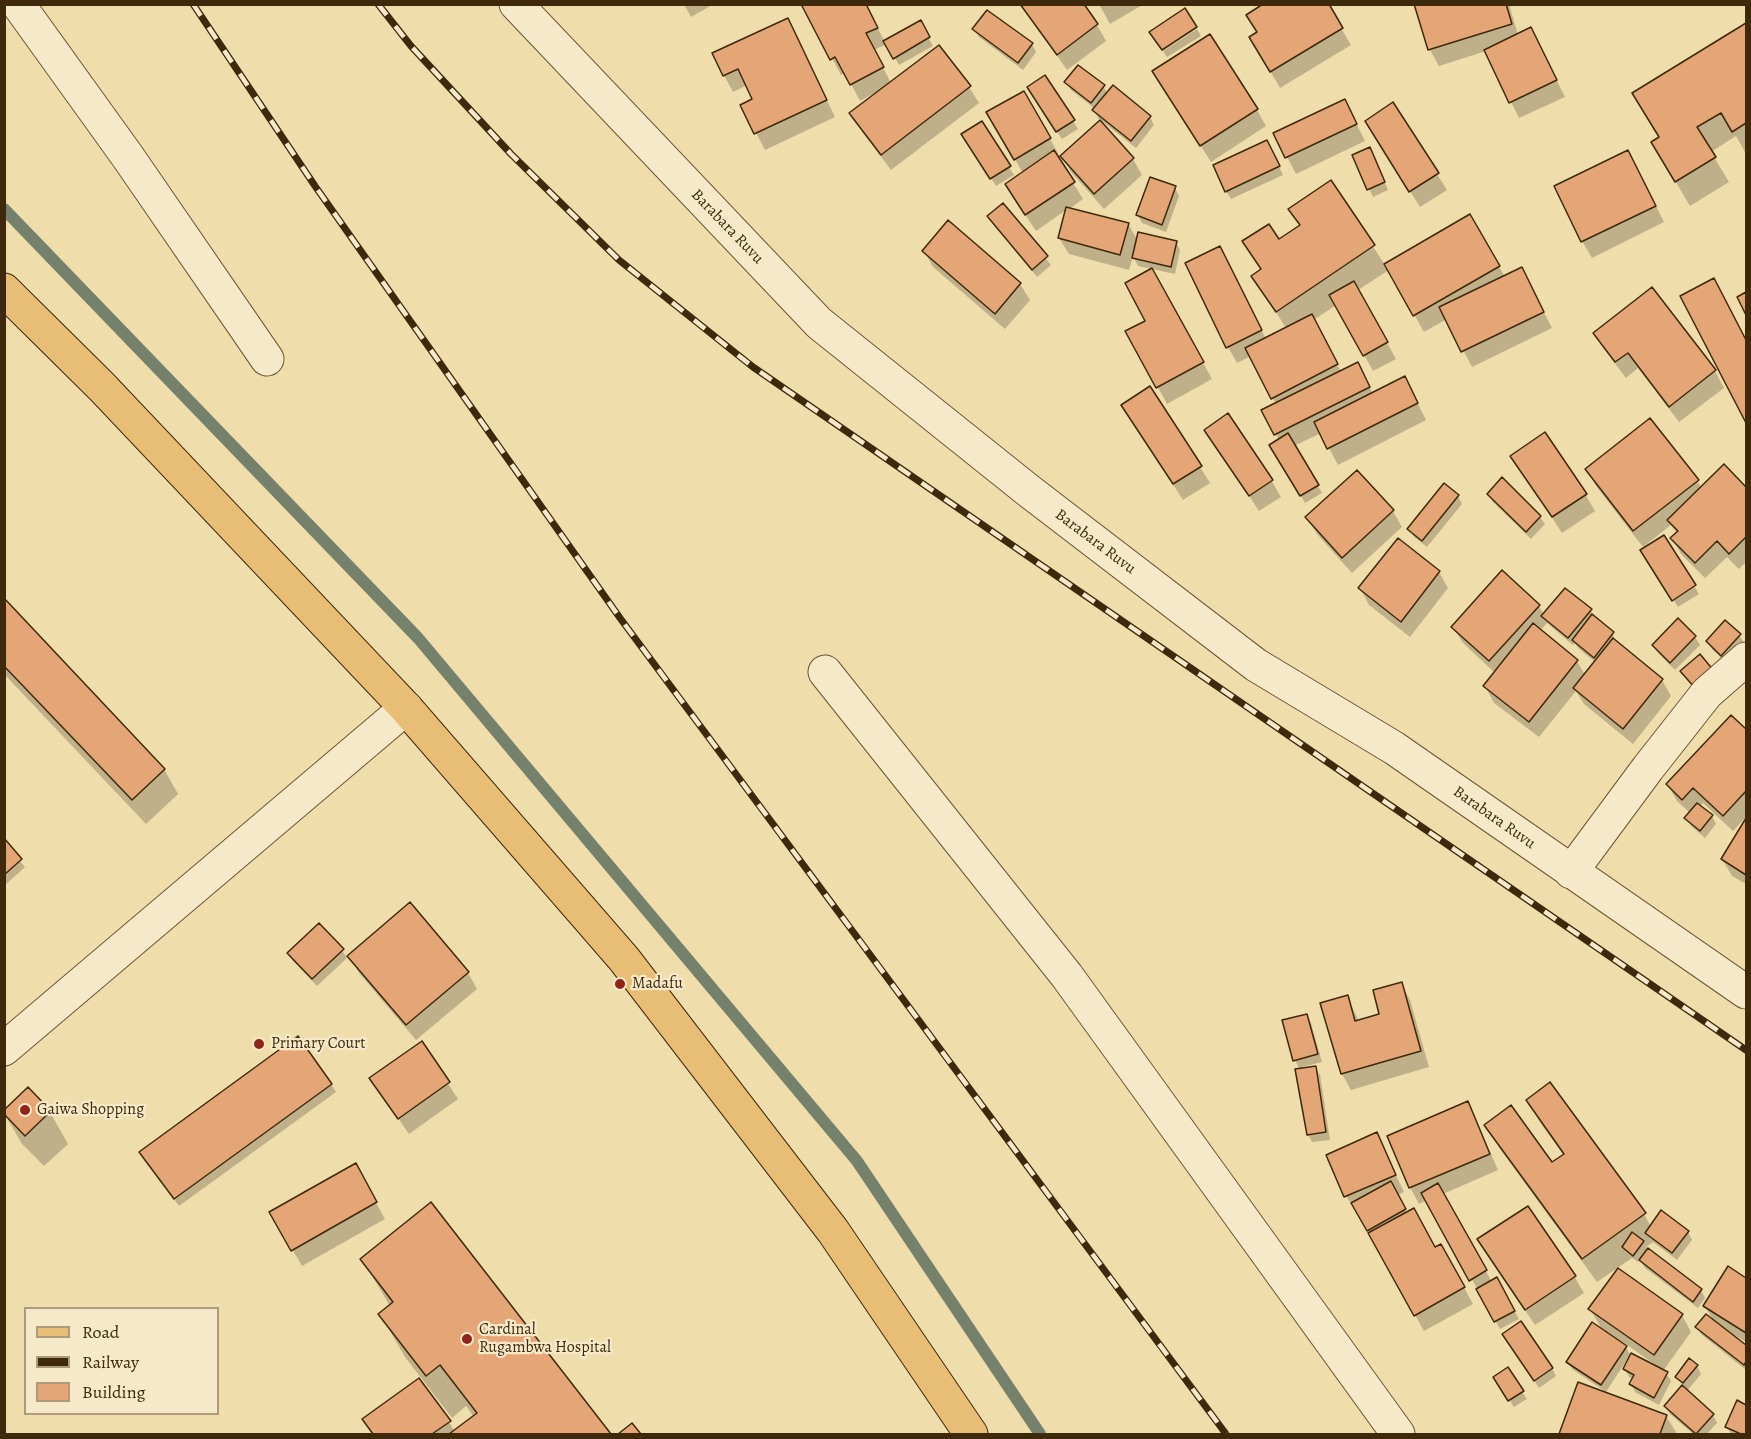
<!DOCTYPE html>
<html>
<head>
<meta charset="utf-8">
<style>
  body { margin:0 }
  #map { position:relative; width:1751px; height:1439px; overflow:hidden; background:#efddac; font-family:Alegreya,serif }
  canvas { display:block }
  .frame { position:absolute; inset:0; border:6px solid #3f290c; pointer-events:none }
  .legend { position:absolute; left:24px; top:1307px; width:195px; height:108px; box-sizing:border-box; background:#f5e9c9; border:2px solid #ac9c7d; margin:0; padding:8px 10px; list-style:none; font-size:18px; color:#3f290c }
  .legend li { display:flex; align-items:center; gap:12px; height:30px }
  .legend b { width:30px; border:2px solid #ac9c7d }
</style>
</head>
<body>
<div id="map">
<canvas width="1751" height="1439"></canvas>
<div class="frame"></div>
<ul class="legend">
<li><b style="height:8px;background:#e8be76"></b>Road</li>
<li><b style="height:8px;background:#3f290c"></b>Railway</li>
<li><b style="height:16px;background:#e4a577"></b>Building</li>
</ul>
</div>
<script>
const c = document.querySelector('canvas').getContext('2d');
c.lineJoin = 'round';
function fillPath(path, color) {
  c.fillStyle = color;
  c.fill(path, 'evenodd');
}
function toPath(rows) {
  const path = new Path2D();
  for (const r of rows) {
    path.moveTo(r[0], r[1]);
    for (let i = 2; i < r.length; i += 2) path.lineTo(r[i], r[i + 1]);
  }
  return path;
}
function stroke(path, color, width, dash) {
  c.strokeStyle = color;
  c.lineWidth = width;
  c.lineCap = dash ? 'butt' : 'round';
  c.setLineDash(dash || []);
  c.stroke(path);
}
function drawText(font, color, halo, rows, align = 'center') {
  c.font = font + ' Alegreya,serif';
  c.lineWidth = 4.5;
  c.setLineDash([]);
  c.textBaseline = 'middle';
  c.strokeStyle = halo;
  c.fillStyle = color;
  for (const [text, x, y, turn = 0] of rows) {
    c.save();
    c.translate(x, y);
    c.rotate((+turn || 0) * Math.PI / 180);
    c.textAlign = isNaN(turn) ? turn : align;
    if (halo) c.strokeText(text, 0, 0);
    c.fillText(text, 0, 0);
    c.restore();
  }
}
const shadow = toPath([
  [684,4,712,4,712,5,691,17],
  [803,4,865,4,885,42,920,22,933,46,899,65,887,44,874,50,891,83,969,87,979,103,891,170,861,130,851,114,878,91,860,101,845,73,841,75],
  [1021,4,1097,25,1106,41,1067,70],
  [1099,4,1144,4,1110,24],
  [1327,4,1351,45,1280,88,1251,38],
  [1415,4,1509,4,1518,35,1531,29,1565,97,1519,118,1486,51,1439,66,1430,50],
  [788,20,835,117,765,150,742,106,754,100,747,85,733,92,724,75],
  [1745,25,1746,154,1736,136,1711,152,1729,182,1690,206,1667,167,1661,138],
  [974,29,1032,44,1036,52,1023,70,979,37],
  [1197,29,1201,36,1167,57,1163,51],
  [1066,82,1103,86,1108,94,1113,87,1150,117,1154,125,1136,148,1098,118,1095,109,1071,90],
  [1164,88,1257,110,1266,126,1211,162],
  [1024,93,1059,155,1057,157,1083,199,1069,209,1128,224,1138,241,1176,242,1180,250,1175,274,1138,266,1133,256,1129,270,1069,254,1059,238,1066,210,1036,231,1016,201,1023,173,988,113],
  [1033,96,1073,121,1078,129,1062,139],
  [1393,104,1447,190,1420,207,1376,137],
  [1353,117,1365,141,1296,174,1275,134],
  [981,123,1014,175,996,186,968,142],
  [1370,149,1388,190,1373,197,1354,156],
  [1271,150,1283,175,1231,199,1226,191],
  [1062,156,1133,159,1142,175,1104,209,1071,172],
  [1637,168,1664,222,1592,258,1582,241],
  [1331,182,1385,265,1470,217,1505,277,1530,285,1552,328,1472,367,1447,319,1424,332,1389,270,1358,290,1396,359,1373,371,1336,305,1314,320,1341,372,1366,380,1373,394,1413,394,1426,420,1338,465,1321,433,1294,446,1322,493,1305,503,1271,445,1279,440,1263,411,1276,404,1251,356,1237,363,1228,347,1229,264,1266,339,1286,328,1253,276,1262,271,1244,241,1279,241,1300,226,1290,210],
  [1175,188,1179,196,1166,232,1142,223,1138,215],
  [1003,205,1051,265,1037,277,989,217],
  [949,222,1020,284,1030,300,1005,329,933,267,924,251],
  [1161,286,1212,379,1167,404,1128,332,1147,321],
  [1652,289,1715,371,1724,388,1679,422,1638,368,1626,378,1604,349,1595,333],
  [1723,296,1746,342,1746,420,1682,297],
  [1132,421,1200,467,1210,483,1183,500],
  [1206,430,1271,480,1281,497,1259,511],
  [1512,456,1585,494,1595,511,1562,533],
  [1724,466,1746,489,1746,562,1739,569,1727,557,1705,578,1681,554,1672,538,1677,534,1671,525,1643,547,1596,486,1587,470,1697,481,1702,488],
  [1444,486,1458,496,1462,504,1427,547,1414,537,1409,529],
  [1488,494,1540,517,1545,524,1531,539,1493,502],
  [1393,511,1402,527,1352,573,1317,534,1307,518],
  [1664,537,1699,594,1678,607,1647,559],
  [1439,572,1448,588,1410,637,1369,605,1360,588],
  [4,601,164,769,178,794,146,824,4,674],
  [1539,606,1544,615,1590,610,1595,618,1612,633,1616,642,1662,680,1671,696,1633,744,1584,704,1576,691,1539,737,1494,703,1485,686,1495,673,1463,643,1453,627],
  [1547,623,1573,645,1575,643,1578,648,1595,662,1585,675,1577,661,1540,631],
  [1739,635,1744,643,1726,662,1712,649,1708,641],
  [1695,637,1700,645,1675,670,1658,653,1654,645],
  [1732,717,1746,731,1746,817,1733,831,1703,803,1700,807,1712,816,1716,824,1705,838,1691,826,1686,818,1690,813,1677,801,1668,785],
  [1746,821,1746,884,1732,876,1722,859],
  [4,841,25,867,4,886],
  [342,950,347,958,317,986,293,961,289,954],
  [349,956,468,973,477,989,416,1040,359,973],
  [1401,983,1410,1000,1429,1067,1351,1090,1342,1074,1347,997,1359,1021,1381,1015],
  [1307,1016,1311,1023,1322,1062,1302,1067,1303,1069,1315,1067,1320,1075,1330,1140,1312,1142,1308,1134,1300,1070,1295,1060],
  [422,1043,458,1099,409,1134,381,1094],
  [331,1084,336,1092,179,1206,146,1160],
  [28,1089,50,1112,68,1144,44,1166,22,1144,4,1113],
  [1528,1101,1644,1214,1651,1227,1688,1232,1692,1240,1677,1260,1653,1242,1646,1247,1701,1290,1705,1298,1698,1308,1645,1268,1640,1260,1638,1262,1632,1258,1597,1282,1500,1149,1486,1125,1552,1164,1564,1156,1542,1125],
  [1467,1103,1476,1120,1498,1170,1443,1194,1492,1282,1496,1279,1519,1319,1500,1329,1427,1200,1419,1204,1410,1187],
  [1376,1134,1404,1192,1397,1195,1407,1213,1435,1249,1450,1262,1473,1304,1424,1331,1370,1234,1346,1196,1328,1156],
  [355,1165,385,1219,302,1266,271,1213],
  [431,1204,609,1434,372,1434,364,1420,449,1422,455,1432,474,1417,466,1406,452,1418,405,1357,380,1314,390,1306,362,1259],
  [1489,1256,1574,1276,1584,1293,1535,1325],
  [1728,1268,1746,1279,1746,1342,1734,1335,1733,1337,1746,1347,1746,1370,1702,1335,1697,1327,1714,1322,1705,1306],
  [1590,1309,1682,1315,1691,1332,1663,1371,1666,1373,1671,1381,1659,1405,1635,1392,1631,1384,1633,1379,1629,1377,1625,1369,1630,1359,1628,1358,1606,1392,1572,1369,1568,1362,1603,1331],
  [1623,1342,1655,1365,1654,1367,1631,1356],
  [1508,1342,1552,1368,1556,1376,1539,1388],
  [1697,1366,1701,1374,1687,1391,1713,1415,1717,1423,1707,1434,1693,1434,1670,1414,1665,1406,1683,1386,1677,1377],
  [1579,1384,1666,1416,1676,1432,1675,1434,1561,1434],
  [1499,1385,1522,1392,1527,1399,1514,1407],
  [1738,1402,1746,1406,1746,1434,1731,1434,1727,1427]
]);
const stream = toPath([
  [4,209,418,638,857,1161,1040,1434]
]);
const building = toPath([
  [801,4,866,4,878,28,866,33,884,67,850,85,835,57,830,60,801,4],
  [1020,4,1084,4,1098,24,1057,55,1020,4],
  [1263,4,1329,4,1343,28,1270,72,1249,37,1257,32,1246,15,1263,4],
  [1414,4,1506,4,1512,24,1428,50,1414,4],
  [1185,8,1197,27,1162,50,1149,32,1185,8],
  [987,10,1033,43,1018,63,972,29,987,10],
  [788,18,827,100,754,134,740,105,752,99,738,69,723,76,712,53,788,18],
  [921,20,930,37,893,59,883,41,921,20],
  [1746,23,1746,123,1732,132,1721,113,1697,127,1716,157,1675,182,1651,142,1659,137,1632,93,1746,23],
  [1531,27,1557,80,1509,103,1484,50,1531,27],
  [1210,34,1258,109,1200,146,1152,71,1210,34],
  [939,45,971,86,881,155,849,113,939,45],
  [1078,65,1105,85,1091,103,1064,82,1078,65],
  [1045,75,1075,120,1056,132,1027,87,1045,75],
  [1113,85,1151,116,1131,141,1092,110,1113,85],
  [1024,91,1051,138,1014,160,986,112,1024,91],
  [1345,99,1357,124,1285,158,1273,133,1345,99],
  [1393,102,1439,173,1409,192,1365,121,1393,102],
  [1100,120,1134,158,1094,194,1060,156,1100,120],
  [982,121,1011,166,990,179,961,134,982,121],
  [1267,140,1280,166,1225,192,1213,165,1267,140],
  [1370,147,1385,182,1367,190,1352,155,1370,147],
  [1054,150,1075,182,1025,215,1005,184,1054,150],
  [1628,150,1656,206,1581,242,1554,186,1628,150],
  [1150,177,1176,186,1162,225,1136,215,1150,177],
  [1331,180,1375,245,1276,312,1251,276,1261,269,1242,241,1269,224,1279,239,1300,225,1288,209,1331,180],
  [1003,203,1048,256,1032,270,987,216,1003,203],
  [1066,207,1129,223,1120,255,1058,238,1066,207],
  [1470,214,1500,266,1413,316,1384,264,1470,214],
  [948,220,1021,283,995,314,922,251,948,220],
  [1138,232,1177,241,1171,267,1132,258,1138,232],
  [1220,246,1262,330,1226,348,1185,263,1220,246],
  [1522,267,1544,312,1461,352,1439,307,1522,267],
  [1152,268,1204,362,1156,388,1125,331,1145,321,1125,283,1152,268],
  [1714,278,1746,340,1746,423,1680,296,1714,278],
  [1354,281,1388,342,1363,356,1329,295,1354,281],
  [1652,287,1716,370,1669,407,1628,353,1615,362,1593,333,1652,287],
  [1746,292,1746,315,1737,297,1746,292],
  [1312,314,1338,364,1271,399,1245,348,1312,314],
  [1358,362,1370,387,1274,435,1261,410,1358,362],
  [1405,376,1418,403,1327,449,1314,422,1405,376],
  [1150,386,1202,466,1173,484,1121,405,1150,386],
  [1228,413,1273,480,1249,496,1204,430,1228,413],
  [1650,418,1699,480,1633,531,1585,469,1650,418],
  [1545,432,1587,494,1552,517,1510,456,1545,432],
  [1288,433,1319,485,1300,496,1269,445,1288,433],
  [1724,464,1746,487,1746,537,1729,554,1717,541,1695,563,1670,538,1678,531,1667,520,1724,464],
  [1357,470,1394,510,1342,558,1305,517,1357,470],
  [1502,477,1541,516,1526,532,1487,494,1502,477],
  [1444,483,1459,495,1422,541,1407,529,1444,483],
  [1664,535,1696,585,1672,601,1640,550,1664,535],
  [1398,538,1440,571,1401,622,1358,588,1398,538],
  [1502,570,1540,605,1489,661,1451,627,1502,570],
  [1565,588,1592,609,1568,638,1541,616,1565,588],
  [4,598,165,769,132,800,4,666,4,598],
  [1592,614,1614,632,1594,658,1572,640,1592,614],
  [1678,618,1696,636,1670,663,1652,645,1678,618],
  [1725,620,1741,634,1721,656,1706,641,1725,620],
  [1533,623,1578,660,1529,722,1483,686,1533,623],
  [1613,638,1663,679,1623,729,1573,688,1613,638],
  [1700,654,1714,671,1695,688,1680,671,1700,654],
  [1731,715,1746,729,1746,791,1723,816,1693,788,1682,800,1666,784,1731,715],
  [1697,803,1713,815,1700,831,1684,818,1697,803],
  [1746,818,1746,875,1721,859,1746,818],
  [4,838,22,859,4,875,4,838],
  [410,902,469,972,406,1025,347,956,410,902],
  [319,923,344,949,312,979,287,953,319,923],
  [1402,982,1421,1051,1341,1074,1320,1003,1348,995,1355,1021,1379,1014,1373,990,1402,982],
  [1307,1014,1318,1054,1293,1061,1282,1020,1307,1014],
  [298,1036,332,1084,174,1199,139,1152,298,1036],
  [422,1041,450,1082,398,1119,369,1078,422,1041],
  [1316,1066,1326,1132,1307,1135,1295,1069,1316,1066],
  [1550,1082,1646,1213,1582,1259,1484,1125,1511,1105,1552,1162,1564,1154,1526,1100,1550,1082],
  [28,1087,51,1111,25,1136,4,1114,4,1110,28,1087],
  [1468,1101,1490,1154,1409,1188,1387,1136,1468,1101],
  [1377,1132,1396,1175,1344,1197,1326,1155,1377,1132],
  [356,1163,377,1202,291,1251,269,1212,356,1163],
  [1391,1181,1406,1209,1367,1231,1351,1203,1391,1181],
  [1438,1183,1487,1270,1469,1281,1421,1193,1438,1183],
  [431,1202,611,1434,449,1434,477,1413,440,1365,426,1376,378,1314,393,1302,360,1259,431,1202],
  [1528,1206,1576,1276,1525,1310,1477,1239,1528,1206],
  [1414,1208,1435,1247,1441,1244,1465,1287,1414,1316,1368,1233,1414,1208],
  [1661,1210,1689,1231,1672,1253,1645,1233,1661,1210],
  [1632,1232,1644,1241,1633,1256,1622,1247,1632,1232],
  [1648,1248,1702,1289,1693,1302,1639,1260,1648,1248],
  [1728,1266,1746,1278,1746,1333,1703,1306,1728,1266],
  [1618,1268,1683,1314,1654,1355,1588,1309,1618,1268],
  [1497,1277,1515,1311,1494,1322,1476,1289,1497,1277],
  [1706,1314,1746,1345,1746,1362,1744,1365,1695,1327,1706,1314],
  [1521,1321,1553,1368,1534,1381,1502,1334,1521,1321],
  [1592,1322,1627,1346,1601,1385,1566,1362,1592,1322],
  [1631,1353,1668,1372,1654,1398,1629,1384,1634,1375,1623,1369,1631,1353],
  [1689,1358,1698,1365,1683,1383,1675,1377,1689,1358],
  [1508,1367,1524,1391,1508,1401,1493,1377,1508,1367],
  [419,1378,451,1421,432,1434,373,1434,362,1419,419,1378],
  [1578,1382,1667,1415,1660,1434,1559,1434,1578,1382],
  [1682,1385,1714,1414,1696,1434,1664,1406,1682,1385],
  [1737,1400,1746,1405,1746,1434,1741,1434,1725,1427,1737,1400],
  [632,1423,641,1434,618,1434,632,1423]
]);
const minor = toPath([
  [18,4,128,157,267,359],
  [516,4,819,323,1029,491,1256,665,1394,748,1746,992],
  [825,672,1067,976,1398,1434],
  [1571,872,1648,768,1707,693,1746,659],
  [4,1049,406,708]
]);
const primary = toPath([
  [4,290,102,387,406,708,624,959,833,1231,971,1434]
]);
const rail = toPath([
  [193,4,315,186,620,618,1226,1434],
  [378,4,411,46,511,154,619,260,753,367,1746,1050]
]);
const markers = [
  [620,984,6,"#8f2418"],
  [259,1044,6,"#8f2418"],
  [25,1110,6,"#8f2418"],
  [467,1339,6,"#8f2418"]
];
const streetNames = [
  ["Barabara Ruvu",727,227,46],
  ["Barabara Ruvu",1095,542,37],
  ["Barabara Ruvu",1494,818,35]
];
const poiNames = [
  ["Madafu",632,984],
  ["Primary Court",271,1044],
  ["Gaiwa Shopping",37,1110],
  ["Cardinal",479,1330],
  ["Rugambwa Hospital",479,1348]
];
fillPath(shadow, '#0003');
stroke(stream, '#76816b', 12);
fillPath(building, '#e4a577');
stroke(building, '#3f290c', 1.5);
stroke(minor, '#6b5634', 35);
stroke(primary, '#3f290c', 35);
stroke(minor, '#f5e9c9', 33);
stroke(primary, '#e8be76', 33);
stroke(rail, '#3f290c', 7);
stroke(rail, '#f5e9c9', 4.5, [14]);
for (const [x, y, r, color] of markers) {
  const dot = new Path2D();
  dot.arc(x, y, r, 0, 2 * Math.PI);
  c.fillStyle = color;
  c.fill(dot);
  stroke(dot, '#f5e9c9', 2);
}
drawText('16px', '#3f290c', '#f5e9c9', streetNames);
drawText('16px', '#3f290c', '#f5e9c9', poiNames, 'left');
</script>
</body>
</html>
